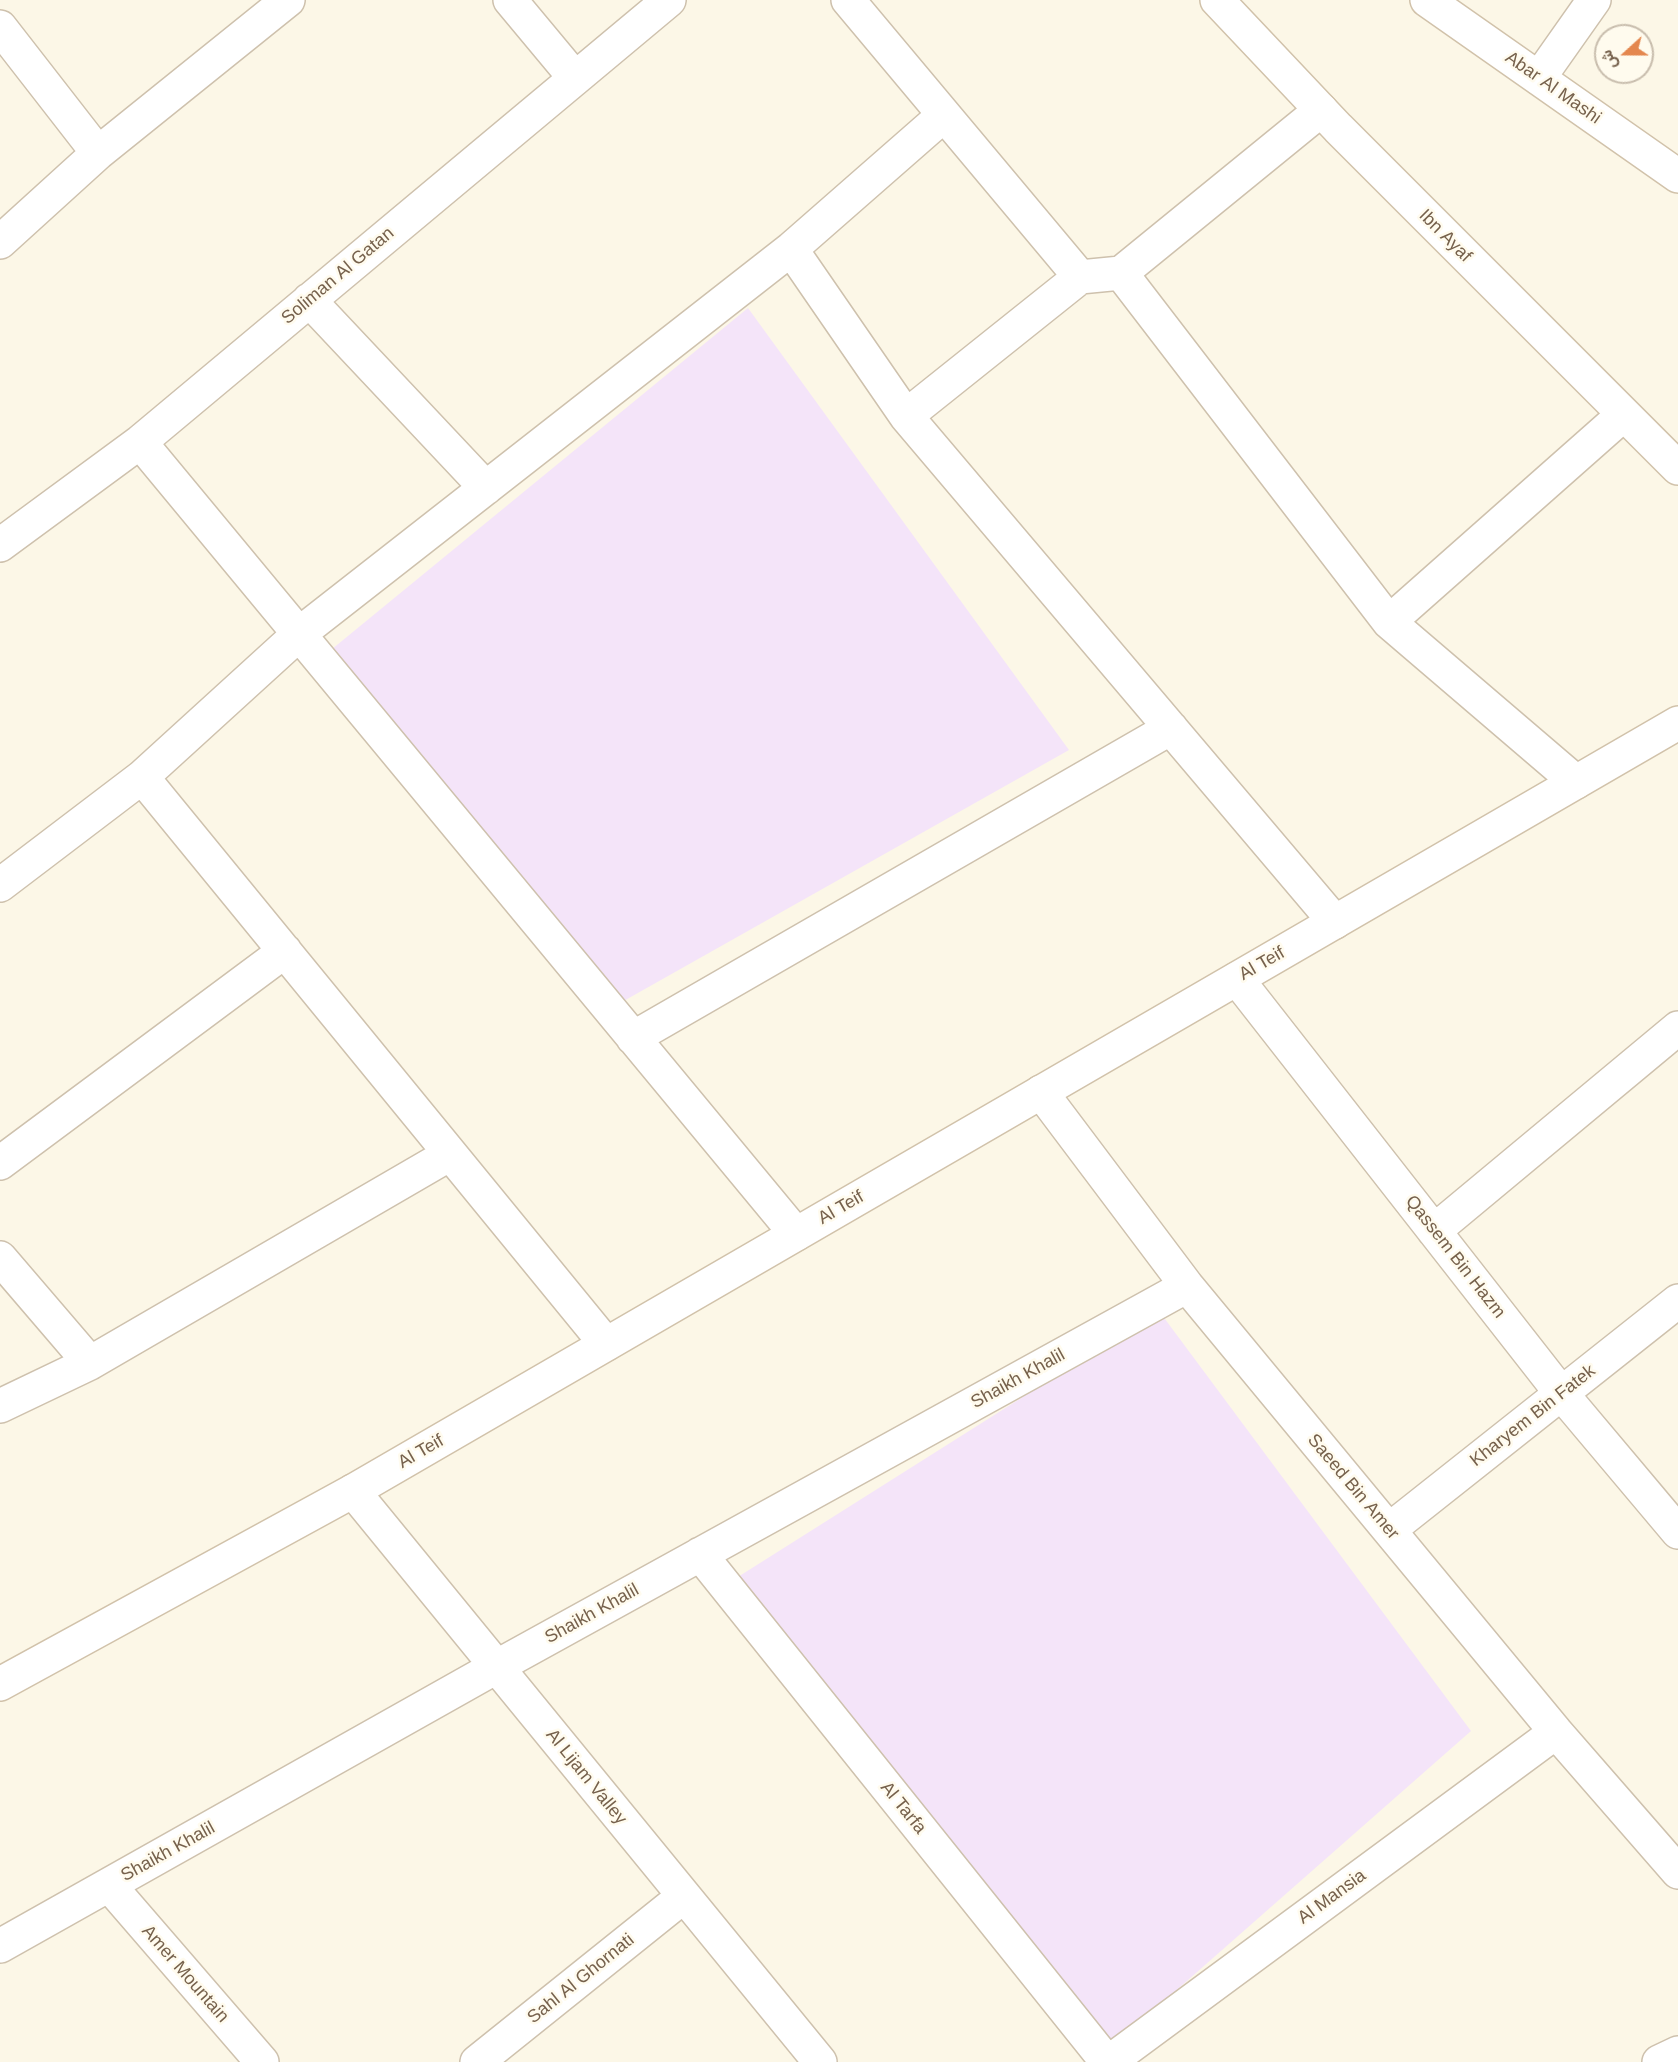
<!DOCTYPE html>
<html>
<head>
<meta charset="utf-8">
<style>
  body { margin:0 }
  #map { position:relative; width:1678px; height:2062px; overflow:hidden; background:#fcf7e7; font-family:Arial,Vazirmatn,sans-serif }
  canvas { display:block }
  .north { position:absolute; left:1594px; top:24px; width:60px; height:60px; box-sizing:border-box; background:#fffbee; border:2px solid #c8bdad; border-radius:50%; rotate:249deg; font-size:16px; font-weight:700; line-height:24px; text-align:center; color:#76614c }
  .north::after { content:''; display:block; margin:auto; width:21px; height:27px; background:#e4874e; clip-path:polygon(50% 0,100% 100%,50% 72%,0 100%) }
</style>
</head>
<body>
<div id="map">
<canvas width="1678" height="2062"></canvas>
<div class="north">ش</div>
</div>
<script>
const c = document.querySelector('canvas').getContext('2d');
c.lineJoin = 'round';
function fillPath(path, color) {
  c.fillStyle = color;
  c.fill(path, 'evenodd');
}
function toPath(rows) {
  const path = new Path2D();
  for (const r of rows) {
    path.moveTo(r[0], r[1]);
    for (let i = 2; i < r.length; i += 2) path.lineTo(r[i], r[i + 1]);
  }
  return path;
}
function stroke(path, color, width, dash) {
  c.strokeStyle = color;
  c.lineWidth = width;
  c.lineCap = dash ? 'butt' : 'round';
  c.setLineDash(dash || []);
  c.stroke(path);
}
function drawText(font, color, halo, rows, align = 'center') {
  c.font = font + ' Arial,sans-serif';
  c.lineWidth = 5;
  c.setLineDash([]);
  c.textBaseline = 'middle';
  c.strokeStyle = halo;
  c.fillStyle = color;
  for (const [text, x, y, turn = 0] of rows) {
    c.save();
    c.translate(x, y);
    c.rotate((+turn || 0) * Math.PI / 180);
    c.textAlign = isNaN(turn) ? turn : align;
    if (halo) c.strokeText(text, 0, 0);
    c.fillText(text, 0, 0);
    c.restore();
  }
}
const education = toPath([
  [748,308,1069,750,613,1007,326,654],
  [1159,1311,1471,1731,1113,2046,722,1587]
]);
const street = toPath([
  [510,0,575,78],
  [848,0,1080,277,1121,273,1389,622,1576,782],
  [0,27,98,153],
  [1539,78,1594,0],
  [0,242,98,153,288,0],
  [791,249,906,416,1335,922],
  [1121,273,1321,110],
  [309,300,486,488],
  [906,416,1080,277],
  [140,442,796,1234],
  [0,545,140,442,669,0],
  [1389,622,1623,415],
  [142,777,606,1344],
  [0,885,142,777,299,634,791,249,944,115],
  [1237,979,1561,1393,1678,1532],
  [633,1038,1171,728],
  [1041,1092,1187,1286,1556,1732,1678,1872],
  [0,1163,285,951],
  [1434,1231,1678,1028],
  [0,1258,90,1363],
  [0,1406,90,1363,450,1154],
  [353,1491,820,2062],
  [1389,1530,1678,1301],
  [700,1554,1107,2062],
  [109,1885,262,2062],
  [0,1946,496,1667,1187,1286],
  [477,2062,684,1896],
  [1109,2062,1556,1732],
  [1659,2062,1678,2053]
]);
const secondary = toPath([
  [1217,0,1338,128,1678,468],
  [1427,0,1678,176],
  [0,1684,353,1491,1678,723]
]);
const streetNames = [
  ["Abar Al Mashi",1553,88,35],
  ["Ibn Ayaf",1445,236,45],
  ["Soliman Al Gatan",338,276,-40],
  ["Al Teif",1262,964,-30],
  ["Al Teif",841,1208,-30],
  ["Qassem Bin Hazm",1455,1257,52],
  ["Shaikh Khalil",1018,1379,-29],
  ["Kharyem Bin Fatek",1533,1416,-38],
  ["Al Teif",421,1452,-30],
  ["Saeed Bin Amer",1353,1487,50],
  ["Shaikh Khalil",592,1614,-29],
  ["Al Lijam Valley",586,1777,51],
  ["Al Tarfa",903,1808,51],
  ["Shaikh Khalil",168,1852,-29],
  ["Al Mansia",1332,1897,-36],
  ["Amer Mountain",185,1974,49],
  ["Sahl Al Ghornati",581,1979,-39]
];
fillPath(education, '#f4e4f9');
stroke(street, '#cec1ad', 36);
stroke(secondary, '#d1c2aa', 36);
stroke(street, '#fff', 33);
stroke(secondary, '#fff', 33);
drawText('18px', '#76614c', '#fffbee', streetNames);
</script>
</body>
</html>
